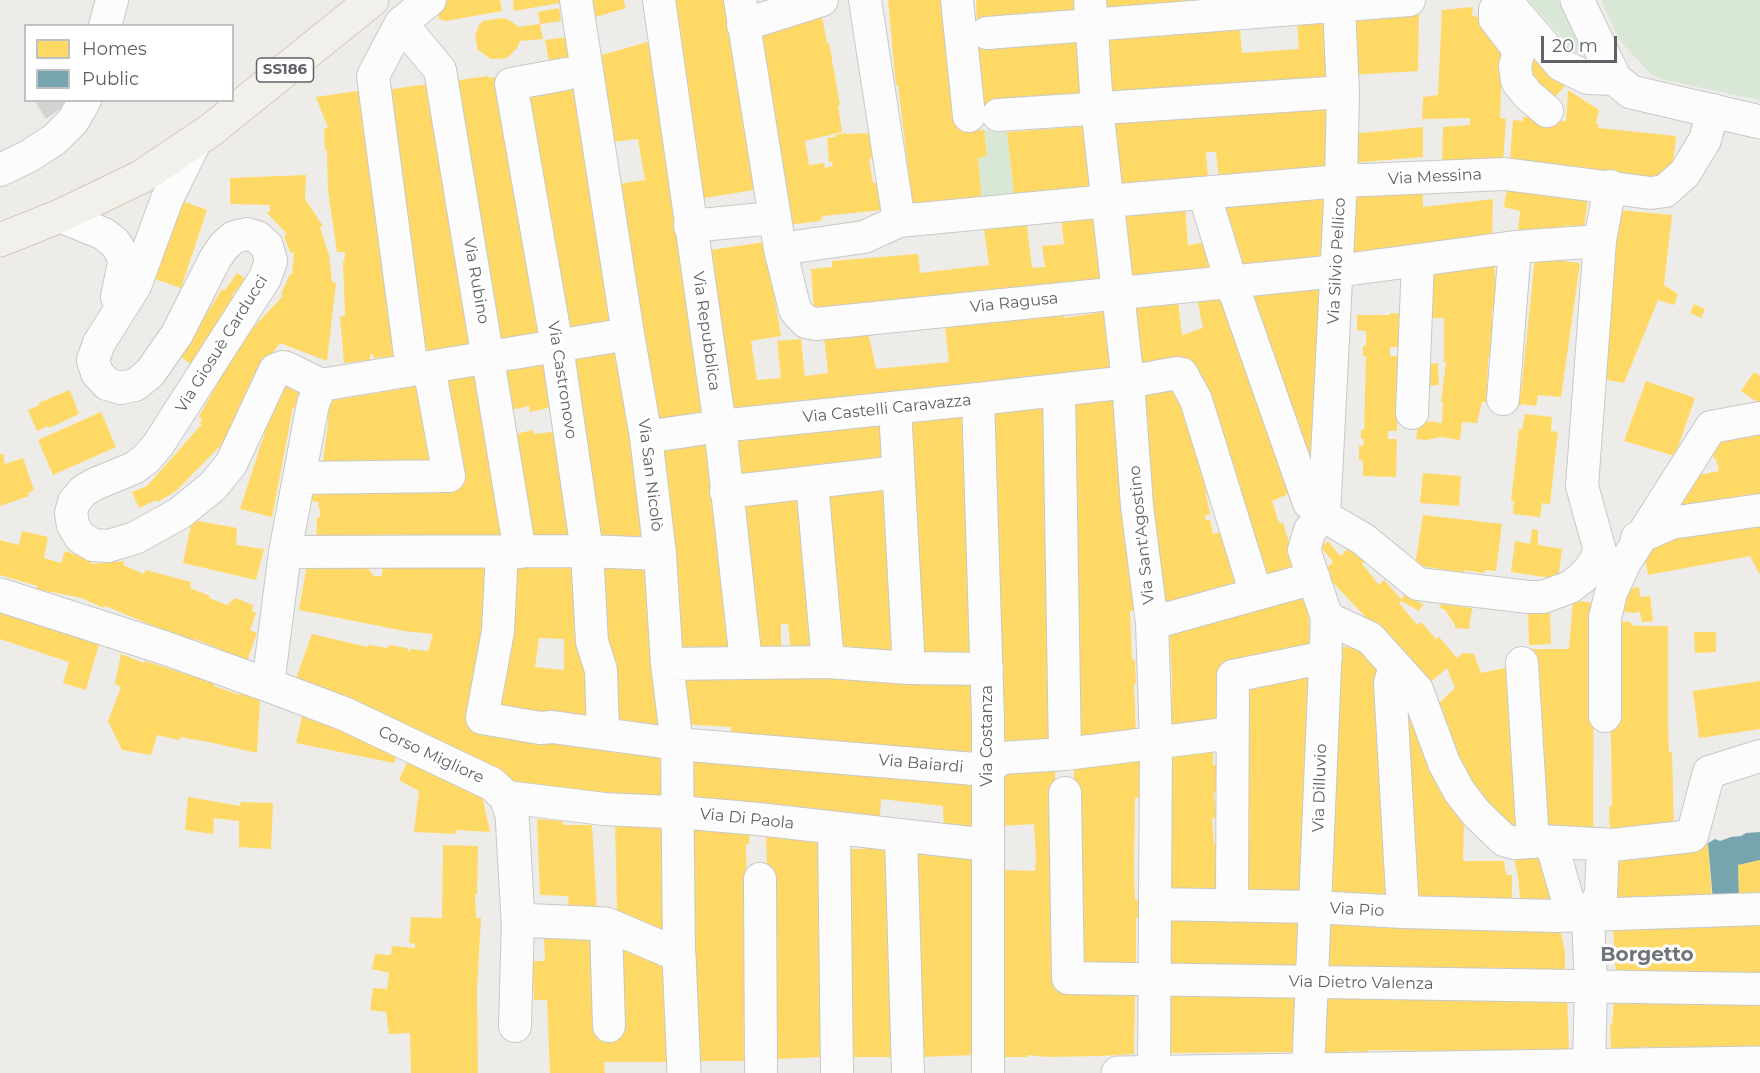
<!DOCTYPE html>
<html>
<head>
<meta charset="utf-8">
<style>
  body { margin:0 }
  #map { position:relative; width:1760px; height:1073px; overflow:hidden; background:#edece9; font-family:Montserrat,sans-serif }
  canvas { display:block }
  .legend { position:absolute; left:24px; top:24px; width:210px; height:78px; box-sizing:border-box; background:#fff; border:2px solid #bfc0c2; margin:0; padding:8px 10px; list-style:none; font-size:18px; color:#5f6266 }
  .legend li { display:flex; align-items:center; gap:12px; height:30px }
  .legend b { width:30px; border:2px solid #bfc0c2 }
  .scale { position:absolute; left:1541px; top:36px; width:76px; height:27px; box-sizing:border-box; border:3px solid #5f6266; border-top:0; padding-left:8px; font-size:18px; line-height:21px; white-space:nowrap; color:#5f6266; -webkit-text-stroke:4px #fff; paint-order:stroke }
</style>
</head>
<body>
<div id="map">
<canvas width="1760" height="1073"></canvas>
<ul class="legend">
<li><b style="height:16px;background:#ffd966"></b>Homes</li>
<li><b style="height:16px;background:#76a5af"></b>Public</li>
</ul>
<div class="scale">20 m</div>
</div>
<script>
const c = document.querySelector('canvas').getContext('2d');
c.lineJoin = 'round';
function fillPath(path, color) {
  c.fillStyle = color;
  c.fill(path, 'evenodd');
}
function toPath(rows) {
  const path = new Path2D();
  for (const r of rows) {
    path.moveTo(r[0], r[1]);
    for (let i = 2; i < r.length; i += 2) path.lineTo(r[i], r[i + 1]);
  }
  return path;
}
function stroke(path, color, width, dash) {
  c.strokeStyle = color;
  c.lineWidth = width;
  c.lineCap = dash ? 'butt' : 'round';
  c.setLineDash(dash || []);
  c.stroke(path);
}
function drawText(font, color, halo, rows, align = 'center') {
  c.font = font + ' Montserrat,sans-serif';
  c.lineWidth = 6;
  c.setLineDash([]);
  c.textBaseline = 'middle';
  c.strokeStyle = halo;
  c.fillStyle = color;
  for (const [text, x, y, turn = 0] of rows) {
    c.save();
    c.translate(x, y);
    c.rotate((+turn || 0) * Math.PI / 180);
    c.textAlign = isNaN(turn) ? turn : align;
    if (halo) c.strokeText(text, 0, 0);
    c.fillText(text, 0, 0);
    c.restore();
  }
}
const green = toPath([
  [1528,0,1559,0,1583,48,1577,54],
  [1601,0,1760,0,1760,100,1664,80,1650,73,1620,41],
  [984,130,1007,132,1014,195,982,201,978,158,987,155]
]);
const homes = toPath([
  [437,0,500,0,502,11,445,21,439,19],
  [513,0,565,0,565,2,514,11],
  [587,0,623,0,626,8,589,19],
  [665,0,734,0,760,189,698,199],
  [888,0,944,0,951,97,955,97,960,129,984,130,987,156,978,158,982,201,913,208,898,85,896,85],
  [976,0,1075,0,1076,11,1014,19,977,21],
  [1100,0,1252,0,1101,9],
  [1473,7,1472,16,1487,18,1503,35,1500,118,1506,119,1503,161,1442,161,1443,127,1470,125,1470,118,1422,119,1423,97,1438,95,1442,10],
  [559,8,561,21,540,24,543,39,520,41,517,48,507,58,491,59,478,50,475,36,479,25,483,21,502,18,509,20,519,27,540,24,538,12],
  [1419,10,1418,71,1351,75,1351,14],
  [821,11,827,43,829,43,840,105,838,106,842,132,805,141,809,165,824,163,825,168,833,166,832,162,829,162,827,138,836,137,835,135,846,133,846,134,871,133,875,157,869,159,873,183,880,183,882,210,823,216,820,221,787,225,756,31],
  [1329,17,1332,80,1110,98,1105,36,1239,21,1242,53,1299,49,1297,22],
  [1079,36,1085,98,982,109,977,43],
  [569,37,573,59,549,63,545,40],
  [661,38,711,415,653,427,618,184,645,180,638,139,611,142,595,57],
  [1534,55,1548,71,1565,86,1552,100,1523,65],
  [488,76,489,78,503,76,544,336,493,343,452,81],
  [434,83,474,347,419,354,386,90],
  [581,87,618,328,566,336,527,93],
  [364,90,397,356,374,358,373,354,370,355,370,360,344,363,340,317,345,316,343,262,344,262,345,252,337,252,328,190,327,151,325,150,324,129,328,128,316,97],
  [1568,90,1599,110,1596,123,1599,124,1598,128,1676,136,1671,184,1510,160,1513,120,1523,121,1523,117,1566,121],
  [1331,103,1327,166,1219,178,1216,152,1206,152,1208,177,1116,186,1110,121],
  [1089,126,1097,189,1014,195,1007,132],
  [1423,127,1423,157,1351,163,1352,134],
  [306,175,305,199,323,226,320,227,329,255,332,282,336,283,327,361,280,343,251,381,236,419,231,427,235,430,226,445,223,443,176,491,158,502,156,500,139,508,132,492,147,486,202,424,200,423,202,419,199,417,225,369,247,334,283,296,281,294,290,274,292,275,294,253,290,252,284,236,287,234,267,213,270,211,270,205,230,204,230,178],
  [1422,184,1423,207,1493,199,1492,239,1352,257,1352,193],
  [1507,186,1588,198,1584,228,1566,225,1565,230,1545,228,1544,233,1518,230,1520,211,1504,207],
  [1331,191,1326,258,1241,268,1221,205],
  [182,201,207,210,181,288,149,277,152,268,158,270],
  [1185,208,1188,245,1207,242,1216,272,1129,280,1122,215],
  [1618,210,1672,215,1664,285,1678,294,1674,305,1658,300,1624,383,1601,379],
  [1098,217,1106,283,814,311,811,269,832,267,832,261,918,254,920,273,989,265,983,222,1026,219,1032,268,1045,267,1042,246,1064,244,1061,220],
  [765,242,781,336,751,341,757,380,781,378,777,341,801,339,805,376,828,373,824,336,868,332,876,369,949,362,945,327,1063,313,1064,318,1109,311,1119,375,726,415,704,251],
  [1535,258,1580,263,1561,397,1538,395,1536,406,1521,404,1521,406,1512,405,1514,391,1521,392],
  [1494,262,1497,308,1492,309,1492,358,1488,358,1487,402,1482,402,1477,423,1462,422,1460,440,1440,437,1426,440,1416,439,1419,420,1442,423,1443,402,1441,401,1446,362,1444,362,1444,318,1426,318,1426,270],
  [237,273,246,279,232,295,236,297,193,366,180,356,222,289,225,290],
  [1326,282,1324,463,1307,466,1252,292],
  [1225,295,1295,491,1272,501,1279,523,1283,523,1299,574,1261,584,1185,366,1137,375,1130,305,1178,301,1182,335,1203,328,1197,298],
  [1694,304,1705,309,1701,318,1690,313],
  [1390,313,1409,314,1409,347,1390,347,1390,356,1398,356,1397,431,1388,431,1388,439,1397,439,1396,477,1363,476,1363,461,1359,460,1359,446,1363,446,1364,439,1361,439,1361,430,1364,430,1366,356,1363,356,1363,346,1366,346,1366,331,1357,330,1357,315,1390,315],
  [620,350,651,544,593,542,566,357,592,354,594,356],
  [549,357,557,406,530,412,529,406,502,412,497,369],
  [1438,363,1439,385,1427,386,1426,364],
  [485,368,512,542,316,546,317,517,320,517,320,508,318,508,319,502,304,500,308,486,346,488,461,486,451,424,440,379],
  [1754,372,1760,376,1760,404,1741,391],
  [1179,379,1200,460,1210,515,1205,515,1206,520,1210,520,1213,534,1220,532,1221,537,1228,535,1244,587,1164,605,1139,386],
  [1646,381,1695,398,1675,456,1624,441],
  [291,384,299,392,295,408,293,407,272,517,240,509,274,405,282,387],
  [424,385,438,465,322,469,328,424,329,401],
  [70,390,79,414,49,428,48,426,37,431,28,410,40,405,38,403],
  [1118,394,1135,611,1130,611,1132,659,1135,660,1136,684,1134,684,1136,733,1076,742,1073,399],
  [1048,401,1055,744,1001,748,994,409],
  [968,411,977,659,918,655,908,416],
  [101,412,116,447,53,475,38,440],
  [1525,414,1552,417,1551,431,1558,432,1550,504,1542,503,1540,517,1513,514,1514,501,1511,501,1519,429,1522,430],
  [885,416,887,464,736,482,731,433],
  [533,430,534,434,561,431,575,540,527,542,507,436],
  [1760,430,1760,498,1677,507,1684,478,1719,471,1716,459,1714,459,1710,438],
  [712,436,731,651,673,654,658,441],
  [0,454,3,454,5,464,23,458,34,490,28,493,29,496,0,506],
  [1423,473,1461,476,1459,506,1420,503],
  [890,480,899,655,837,652,821,488],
  [803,490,820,654,791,652,788,624,781,624,781,651,751,650,737,501],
  [1423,515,1502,524,1496,571,1485,570,1484,573,1464,570,1463,573,1415,565],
  [192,520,237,528,236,545,264,549,256,580,183,563],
  [1760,523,1760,575,1750,556,1648,575,1645,557,1653,541],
  [1532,529,1538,530,1538,545,1562,549,1558,579,1511,572,1515,541,1530,544],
  [22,531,48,537,44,558,61,563,65,551,92,560,91,564,124,561,123,565,144,574,146,570,191,582,190,588,210,596,209,598,227,605,235,598,253,605,252,611,256,613,250,630,257,633,246,664,216,652,217,648,195,639,192,645,171,633,105,606,104,608,81,598,37,589,37,586,0,575,0,540,19,545],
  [1328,541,1340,556,1350,547,1364,561,1362,564,1379,585,1384,580,1402,600,1399,603,1417,625,1421,622,1436,639,1439,637,1457,658,1463,653,1474,654,1481,673,1510,667,1517,831,1475,799,1432,710,1455,688,1447,668,1424,688,1374,626,1323,572,1333,562,1321,547],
  [581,559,596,729,493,715,510,564],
  [539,638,564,639,564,670,535,667],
  [496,563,474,700,467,722,494,729,669,751,668,807,519,786,295,681,312,634,367,647,368,645,388,648,389,645,407,648,409,653,410,649,428,651,433,634,404,631,299,610,307,565,332,565,333,568,367,567,374,576,382,576,382,567],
  [598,563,651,563,665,728,611,729],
  [1639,587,1640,597,1650,596,1653,621,1642,622,1640,612,1633,613,1617,610,1627,589],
  [1307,595,1311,651,1221,671,1220,723,1171,729,1172,679,1169,625],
  [1404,595,1423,604,1419,611,1401,601],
  [1573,600,1598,604,1594,635,1593,835,1541,824,1530,649,1569,649],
  [0,601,102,633,86,690,63,683,69,662,0,639],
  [1441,604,1472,608,1469,629,1455,628,1455,625,1445,610,1440,608],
  [1528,613,1550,613,1551,644,1529,645],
  [1609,621,1631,622,1631,625,1640,626,1668,626,1668,726,1669,752,1672,752,1674,831,1610,836,1609,806,1612,806],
  [1694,632,1716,632,1716,652,1695,653],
  [1334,645,1370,651,1381,685,1394,902,1325,898],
  [121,654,144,663,145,661,214,683,214,686,240,695,241,692,258,696,260,700,257,753,209,742,180,737,179,740,157,735,151,755,122,750,108,721,121,687,115,684],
  [1316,663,1305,894,1243,897,1243,681],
  [679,674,974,676,976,752,731,738,731,727,683,724],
  [1760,681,1760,729,1699,738,1693,691],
  [1410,689,1464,821,1463,861,1504,861,1506,875,1512,875,1512,906,1411,900,1399,747],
  [303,712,399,748,394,763,296,743],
  [1213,742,1213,765,1216,765,1217,791,1214,792,1216,818,1212,818,1214,844,1218,844,1222,897,1170,895,1170,794,1172,743],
  [1140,751,1140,798,1135,798,1134,872,1135,900,1140,901,1140,918,1136,918,1136,969,1074,963,1074,759],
  [411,754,481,791,490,832,456,830,455,834,414,832,419,791,399,780],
  [688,754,978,776,977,830,944,831,943,806,881,799,879,828,689,805],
  [1000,767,1055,769,1057,921,1055,991,1100,989,1135,992,1134,1054,1099,1056,1048,1057,1027,1055,1027,1057,999,1057,1002,870,1035,871,1036,858,1034,824,1001,826],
  [188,797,241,806,240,802,273,803,271,849,239,847,239,821,214,818,213,834,185,830],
  [687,818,750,824,749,844,746,844,749,1061,695,1061],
  [537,819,562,821,564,825,592,825,597,911,569,913,568,896,540,895],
  [615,821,667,822,669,938,617,912],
  [824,830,825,1057,773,1059,766,832],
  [1708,843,1712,899,1615,904,1614,853],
  [443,845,478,846,477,895,475,894,476,918,481,918,477,990,478,1073,411,1073,410,1033,389,1034,386,1012,370,1010,373,988,387,989,389,973,372,969,375,954,391,955,392,946,415,948,415,944,409,943,411,917,442,918],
  [866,846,893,846,894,1057,849,1057,841,849,865,849],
  [977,846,977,1055,918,1057,909,847],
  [1542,850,1558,903,1521,907,1518,877,1513,853],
  [1760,860,1760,897,1739,898,1738,865],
  [1171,916,1305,919,1302,974,1169,968],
  [1760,917,1760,976,1616,977,1613,927],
  [1325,918,1559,925,1565,952,1565,976,1321,977],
  [596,934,619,945,658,959,657,965,670,966,672,1062,604,1062,605,1073,550,1073,547,1000,534,1000,532,961,545,961,544,937],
  [1170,991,1303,991,1300,1052,1170,1053],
  [1567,993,1569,1053,1369,1050,1368,1052,1347,1051,1347,1054,1322,1053,1325,995],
  [1760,996,1760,1047,1639,1047,1639,1049,1611,1050,1610,1025,1612,1025,1614,1001]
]);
const public = toPath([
  [1760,832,1760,860,1738,865,1739,898,1713,901,1708,843,1715,839,1720,841,1731,837,1741,836,1746,833]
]);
const building = toPath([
  [34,100,65,100,67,104,46,119]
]);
const minor = toPath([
  [576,0,628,334,646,437,660,554,667,664,677,744,679,955],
  [659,0,720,426,746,662],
  [740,0,780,249,795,310,806,322,816,324,1337,271,1515,247,1600,241],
  [865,0,899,221],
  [957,0,969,116],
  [1090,0,1097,108,1128,382,1137,506,1152,623,1156,742,1154,1073],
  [1505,0,1561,65,1588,78,1615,79],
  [1495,10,1495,19,1515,45,1518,55,1515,66,1517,81,1528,95,1547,111],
  [401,23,440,70,520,552],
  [743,25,822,0],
  [105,26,112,0],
  [987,33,1409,0],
  [566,74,511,84,557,346,587,551,592,642,601,670,603,733],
  [998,115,1343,92],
  [196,140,167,199,135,286,99,343,93,360,97,373,107,384,121,388,135,385,150,373,177,334,215,259,224,246,234,237,247,234,257,237,267,246,271,261,265,278,158,445,146,459,134,468,95,484,83,491,74,502,71,513,73,525,80,537,93,545,108,546,135,538,180,513,213,486,231,464,275,370,283,367,289,369,321,385],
  [0,170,29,156,55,139,73,121,85,100],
  [1204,193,1231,281,1309,503,1324,516,1363,539,1418,584,1529,597,1543,597,1570,587,1583,577,1593,565,1600,551],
  [60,216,104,234,115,243,122,254,124,263,117,297],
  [690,226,774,218],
  [780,249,864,237,899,221,1108,201,1341,181,1505,174,1651,193,1665,191,1685,173,1705,140,1713,110],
  [412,370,373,76,401,23,430,0],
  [321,385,628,334],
  [1059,390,1065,754],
  [978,399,988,720,988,1073],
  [1503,399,1515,247],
  [895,408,909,668],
  [1412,413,1418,260],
  [646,437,720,426,978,399,1128,382,1177,373,1182,374,1196,400,1256,594],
  [299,478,449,476,429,367],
  [812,483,828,662],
  [726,492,898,472],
  [1324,516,1341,181,1343,92,1339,7],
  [1637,538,1671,523,1760,510],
  [1600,551,1582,486,1600,241,1610,186],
  [285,552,587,551,660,554],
  [502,553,498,631,482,718,540,728,552,727,677,744,987,770,1001,758,1065,754,1232,733],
  [1327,618,1370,638,1417,690,1444,763,1459,791,1476,813,1504,840,1515,843,1542,841,1613,845,1692,836,1709,772,1760,756],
  [1152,623,1314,578],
  [1522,663,1533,842],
  [667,664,828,662,909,668,987,669],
  [1395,666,1390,683,1403,912],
  [268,685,285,552,313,404,321,385],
  [1605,716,1605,618,1611,593,1624,564,1711,427,1760,418],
  [1065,793,1068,978,1760,989],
  [506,797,604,809,690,813,758,819,988,845],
  [834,829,837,1073],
  [901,835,908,1073],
  [1551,842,1569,904,1588,916],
  [760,879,761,1073],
  [1156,904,1315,907,1403,912,1557,916,1760,909],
  [1232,906,1233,676,1326,657],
  [606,924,609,1026],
  [515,1026,518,920],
  [1589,1066,1591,986,1588,916,1601,895,1603,844],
  [1308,1073,1327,618,1304,550,1310,530,1324,516]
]);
const tertiary = toPath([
  [1577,0,1615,79,1631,92,1760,122],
  [0,595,165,648,268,685,345,714,492,784,506,797,512,814,518,920,606,924,679,955,684,1073],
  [1118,1073,1760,1063]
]);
const primary = toPath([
  [0,240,60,216,141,177,211,130,372,0]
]);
const shields = [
  [285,70,57]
];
const shieldNames = [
  ["SS186",285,70]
];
const streetNames = [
  ["Via Messina",1435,177,-3],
  ["Via Silvio Pellico",1337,261,-87],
  ["Via Rubino",476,281,80],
  ["Via Ragusa",1014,303,-6],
  ["Via Repubblica",706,331,82],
  ["Via Giosuè Carducci",222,344,-58],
  ["Via Castronovo",562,380,81],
  ["Via Castelli Caravazza",887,409,-6],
  ["Via San Nicolò",650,475,83],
  ["Via Sant'Agostino",1142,535,-96],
  ["Via Costanza",987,736,-90],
  ["Corso Migliore",431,755,25],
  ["Via Baiardi",921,764,5],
  ["Via Dilluvio",1320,788,-88],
  ["Via Di Paola",747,819,6],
  ["Via Pio",1357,910,3],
  ["Via Dietro Valenza",1361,983,1]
];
const quarterNames = [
  ["Borgetto",1647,955]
];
fillPath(green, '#d9e8d6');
fillPath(homes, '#ffd966');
fillPath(public, '#76a5af');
fillPath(building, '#d4d3d2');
stroke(minor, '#c8c8c8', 34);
stroke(tertiary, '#c8c8c8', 35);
stroke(primary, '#d3caba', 35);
stroke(minor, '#fcfcfc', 32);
stroke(tertiary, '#fcfcfc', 33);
stroke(primary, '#f2f0ea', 33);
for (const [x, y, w] of shields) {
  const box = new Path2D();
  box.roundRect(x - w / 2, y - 12, w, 24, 4.5);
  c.fillStyle = '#fff';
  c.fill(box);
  stroke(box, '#5f6266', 1.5);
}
drawText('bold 15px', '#5f6266', null, shieldNames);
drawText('16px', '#5f6266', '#fff', streetNames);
drawText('bold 20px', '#707478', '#fff', quarterNames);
</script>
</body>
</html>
